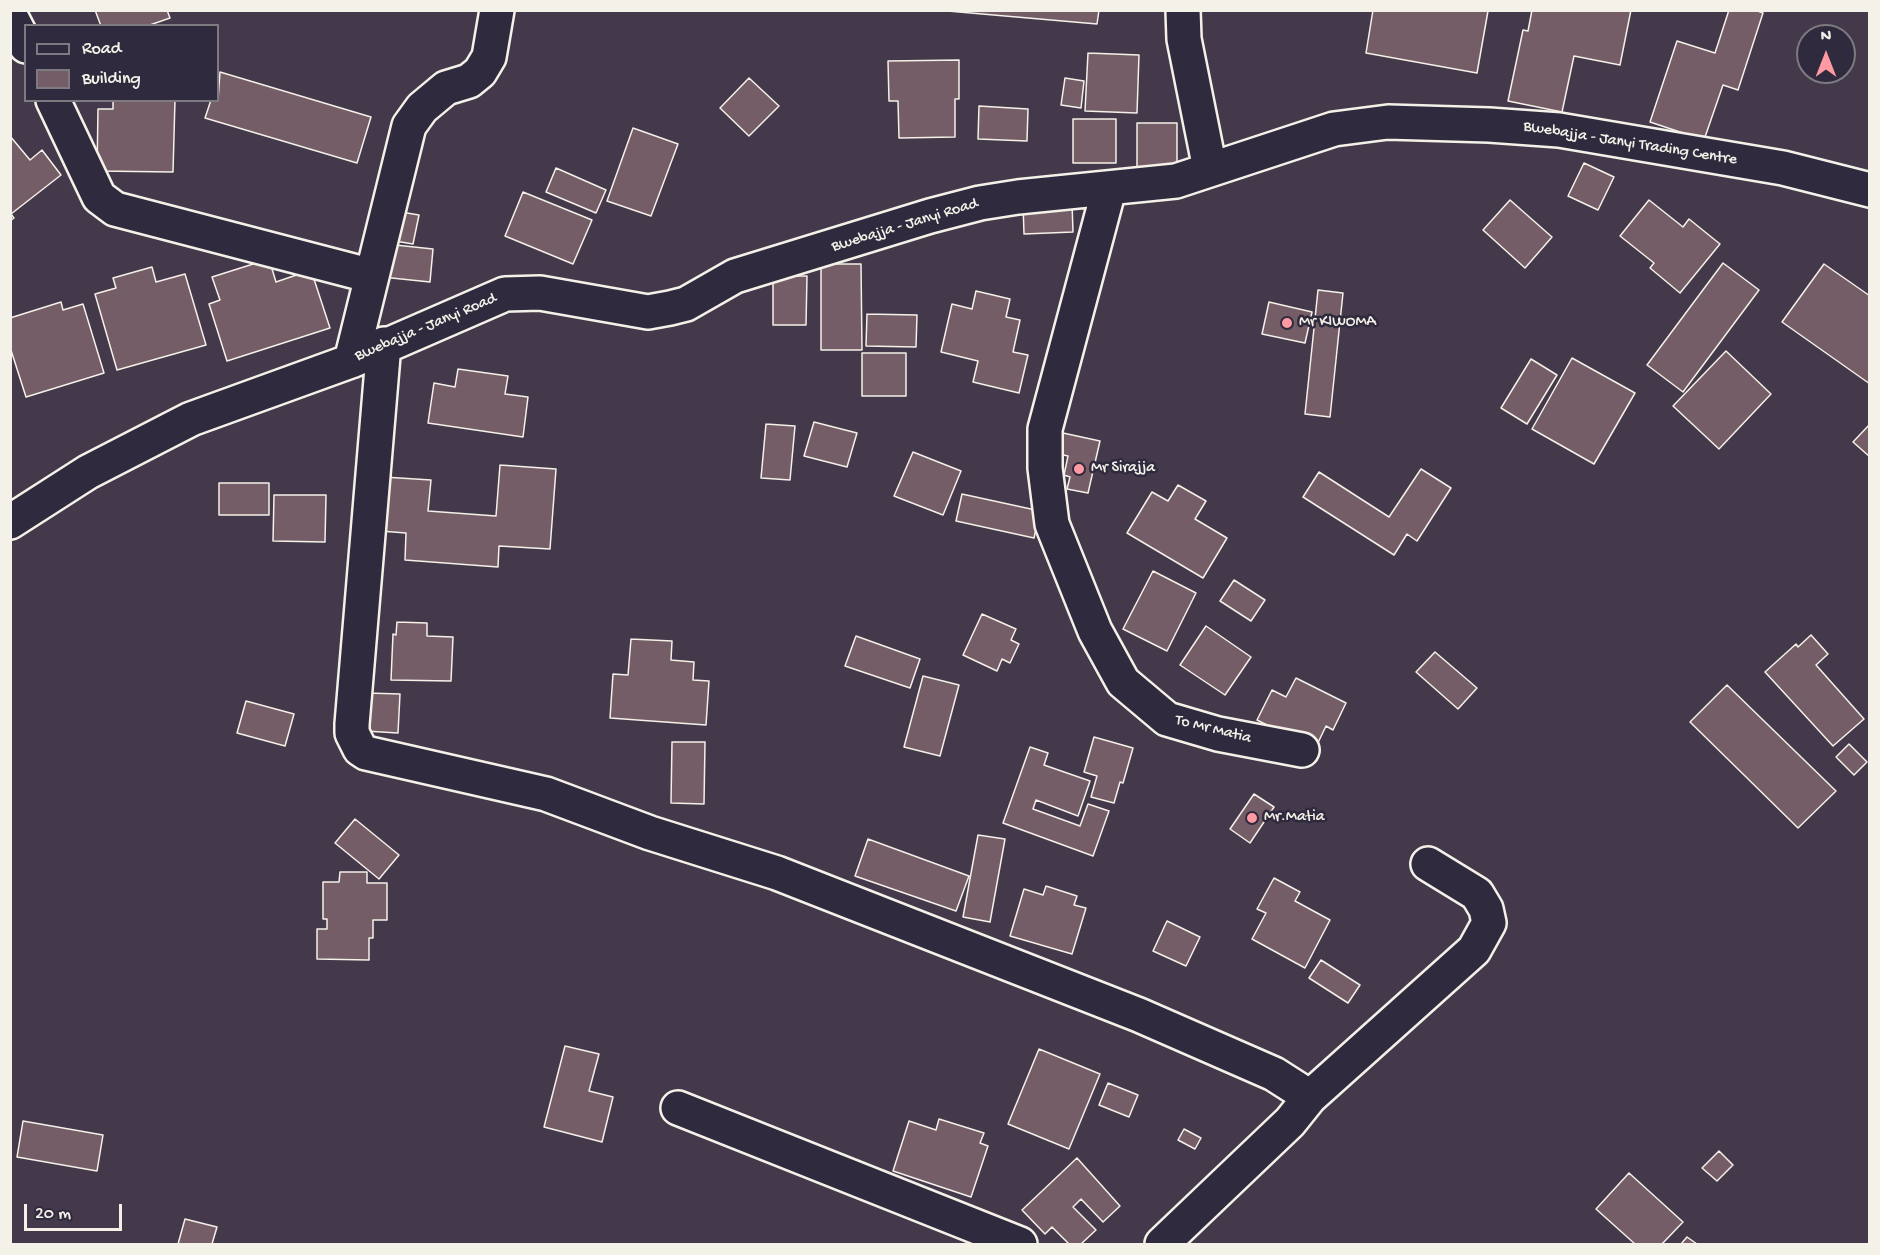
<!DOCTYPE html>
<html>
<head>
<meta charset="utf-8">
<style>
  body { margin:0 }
  #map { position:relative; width:1880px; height:1255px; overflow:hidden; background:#44394a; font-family:"Gochi Hand",sans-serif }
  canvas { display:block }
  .frame { position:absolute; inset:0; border:12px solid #f4f1e8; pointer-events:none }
  .legend { position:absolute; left:24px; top:24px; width:195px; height:78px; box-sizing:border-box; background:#2f2a3d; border:2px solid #7e7a81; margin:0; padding:8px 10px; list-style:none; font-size:18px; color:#f4f1e8 }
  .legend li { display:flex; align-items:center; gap:12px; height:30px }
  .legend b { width:30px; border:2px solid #7e7a81 }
  .north { position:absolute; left:1796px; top:24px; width:60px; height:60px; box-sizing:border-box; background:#2f2a3d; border:2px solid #7e7a81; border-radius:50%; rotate:0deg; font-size:16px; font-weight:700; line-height:24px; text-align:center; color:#f4f1e8 }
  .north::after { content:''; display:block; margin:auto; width:21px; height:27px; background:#ff9aa2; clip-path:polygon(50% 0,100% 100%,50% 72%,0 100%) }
  .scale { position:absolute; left:24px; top:1204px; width:98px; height:27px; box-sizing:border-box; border:3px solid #f4f1e8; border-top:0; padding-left:8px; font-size:18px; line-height:21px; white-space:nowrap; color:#f4f1e8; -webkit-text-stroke:4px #2f2a3d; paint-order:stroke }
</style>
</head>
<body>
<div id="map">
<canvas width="1880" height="1255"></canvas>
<div class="frame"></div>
<ul class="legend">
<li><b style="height:8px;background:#2f2a3d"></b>Road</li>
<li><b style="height:16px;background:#755d67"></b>Building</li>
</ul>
<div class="north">N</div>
<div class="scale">20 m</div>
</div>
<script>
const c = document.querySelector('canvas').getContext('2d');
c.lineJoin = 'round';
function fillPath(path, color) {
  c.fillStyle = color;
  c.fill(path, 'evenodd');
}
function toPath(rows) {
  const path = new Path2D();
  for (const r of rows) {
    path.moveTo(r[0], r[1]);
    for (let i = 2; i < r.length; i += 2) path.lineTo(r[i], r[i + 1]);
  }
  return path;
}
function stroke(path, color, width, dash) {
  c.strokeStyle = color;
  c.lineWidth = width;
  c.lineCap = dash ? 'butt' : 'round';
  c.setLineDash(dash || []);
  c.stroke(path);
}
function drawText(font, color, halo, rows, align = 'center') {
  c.font = font + ' "Gochi Hand",sans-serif';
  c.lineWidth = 5;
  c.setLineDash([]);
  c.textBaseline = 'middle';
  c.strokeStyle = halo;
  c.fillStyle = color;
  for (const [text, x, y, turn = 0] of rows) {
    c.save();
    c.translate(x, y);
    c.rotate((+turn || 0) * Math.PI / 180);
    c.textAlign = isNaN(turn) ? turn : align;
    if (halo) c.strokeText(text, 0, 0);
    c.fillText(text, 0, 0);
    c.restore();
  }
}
const building = toPath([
  [95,10,167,10,170,18,147,26,101,26,95,10],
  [936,10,1099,10,1097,24,936,10],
  [1373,10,1488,11,1477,73,1366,53,1373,10],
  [1532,10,1631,10,1620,65,1574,56,1562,112,1508,101,1523,30,1528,31,1532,10],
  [1729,10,1755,10,1763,13,1738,90,1723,85,1704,140,1650,122,1677,41,1715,53,1729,10],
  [1088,53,1139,55,1137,113,1085,111,1088,53],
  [959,60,959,99,955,99,955,137,899,138,898,101,889,101,888,61,959,60],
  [220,72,371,117,357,163,205,118,211,100,218,100,220,72],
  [749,78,779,106,749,136,720,108,749,78],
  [1065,78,1084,81,1081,108,1061,105,1065,78],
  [113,100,175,100,173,172,97,171,98,109,113,109,113,100],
  [979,106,1028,109,1027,141,978,139,979,106],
  [1073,119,1116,119,1116,163,1073,163,1073,119],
  [1137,123,1177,123,1177,166,1137,167,1137,123],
  [633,128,678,144,651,216,607,201,633,128],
  [10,136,30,160,42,150,61,175,11,214,14,218,10,221,10,136],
  [1584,163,1614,177,1598,210,1568,196,1584,163],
  [556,168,606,190,596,213,546,192,556,168],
  [523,192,592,220,573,264,505,236,523,192],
  [1510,200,1552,237,1525,268,1483,230,1510,200],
  [1649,200,1683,227,1689,219,1720,244,1680,293,1650,268,1654,263,1620,236,1649,200],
  [1072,202,1073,232,1024,234,1023,204,1072,202],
  [395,211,419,215,413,244,389,240,395,211],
  [386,244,433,249,430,282,382,277,386,244],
  [269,259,276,282,311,270,330,328,227,361,209,304,220,300,212,277,269,259],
  [1723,263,1759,290,1683,392,1647,365,1723,263],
  [821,264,861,264,862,350,821,350,821,264],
  [1824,264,1870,296,1870,384,1782,322,1824,264],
  [152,267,156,282,185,274,206,345,117,370,95,294,116,288,113,278,152,267],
  [773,276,807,276,806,325,773,325,773,276],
  [1318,290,1343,293,1330,417,1305,414,1318,290],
  [976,291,1010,299,1006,317,1020,320,1013,352,1028,355,1019,393,973,382,978,361,941,352,952,304,972,309,976,291],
  [61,302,63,310,83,304,104,373,26,397,10,347,10,318,61,302],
  [1269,302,1312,312,1305,343,1262,334,1269,302],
  [867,314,917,315,916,347,866,346,867,314],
  [1726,351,1771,394,1719,449,1673,406,1726,351],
  [862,353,906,353,906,396,862,396,862,353],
  [1572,358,1635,393,1594,464,1532,429,1572,358],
  [1531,359,1557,375,1527,424,1501,408,1531,359],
  [458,369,508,376,505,394,528,397,523,437,428,423,434,383,455,387,458,369],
  [814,422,857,433,847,467,804,456,814,422],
  [766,424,795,426,790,480,761,478,766,424],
  [1870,424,1870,457,1853,442,1870,424],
  [1063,433,1100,441,1088,493,1067,489,1070,477,1064,475,1068,456,1059,454,1063,433],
  [913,452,961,471,943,515,894,496,913,452],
  [500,465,556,469,550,549,499,546,498,567,405,560,406,533,380,531,384,477,431,480,428,511,496,516,500,465],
  [1421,469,1451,488,1417,541,1407,534,1394,555,1303,497,1319,472,1389,517,1421,469],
  [219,483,269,483,269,515,219,515,219,483],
  [1178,485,1206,501,1195,519,1227,538,1203,578,1127,533,1152,492,1168,501,1178,485],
  [962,494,1040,511,1034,538,956,521,962,494],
  [274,495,326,495,325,542,273,541,274,495],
  [1153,571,1196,593,1167,651,1123,629,1153,571],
  [1234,580,1265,600,1251,621,1220,601,1234,580],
  [982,614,1016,629,1011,640,1019,644,1010,663,1002,659,997,671,963,655,982,614],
  [397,622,427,623,427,636,453,637,451,681,391,680,393,634,396,635,397,622],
  [1206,626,1251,657,1225,695,1180,665,1206,626],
  [1811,635,1828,654,1816,665,1864,719,1833,746,1765,672,1796,644,1798,647,1811,635],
  [856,636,920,659,910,688,845,666,856,636],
  [631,639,672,641,671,660,694,662,693,680,709,681,706,725,610,718,613,674,628,675,631,639],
  [1435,652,1477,688,1458,709,1416,672,1435,652],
  [923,676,959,685,940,756,904,747,923,676],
  [1296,678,1346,703,1333,730,1326,726,1315,749,1257,720,1272,690,1286,697,1296,678],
  [1727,685,1836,791,1798,828,1690,722,1727,685],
  [367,693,400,694,398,733,365,731,367,693],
  [246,701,294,714,285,746,237,733,246,701],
  [1094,737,1133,748,1123,783,1120,782,1114,803,1091,797,1097,776,1084,772,1094,737],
  [672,742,705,742,704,804,671,803,672,742],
  [1849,744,1867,762,1854,775,1836,757,1849,744],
  [1030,747,1048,753,1044,765,1090,781,1078,816,1036,800,1033,809,1080,826,1088,804,1109,811,1093,856,1003,823,1030,747],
  [1254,794,1274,807,1250,843,1230,829,1254,794],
  [355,819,399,855,379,879,335,843,355,819],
  [978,835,1005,839,990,922,963,917,978,835],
  [868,839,969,876,956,911,855,876,868,839],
  [340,872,367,872,367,883,387,883,387,920,373,920,373,938,369,938,369,960,317,959,317,929,327,929,327,919,323,919,323,882,339,882,340,872],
  [1274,878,1300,892,1295,901,1330,920,1305,968,1252,939,1266,913,1257,909,1274,878],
  [1046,886,1077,896,1074,905,1086,908,1072,954,1010,936,1024,889,1043,895,1046,886],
  [1167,921,1200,937,1186,966,1153,951,1167,921],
  [1321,960,1360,985,1348,1003,1309,978,1321,960],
  [565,1046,599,1054,589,1091,613,1097,602,1142,544,1127,565,1046],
  [1039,1049,1100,1074,1069,1149,1008,1124,1039,1049],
  [1108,1083,1138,1095,1129,1117,1099,1105,1108,1083],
  [939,1119,984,1133,980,1143,988,1146,971,1197,893,1171,909,1121,936,1130,939,1119],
  [23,1121,103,1135,97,1171,17,1157,23,1121],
  [1184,1129,1201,1138,1195,1149,1178,1140,1184,1129],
  [1719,1151,1733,1165,1717,1181,1702,1168,1719,1151],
  [1077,1158,1120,1206,1103,1222,1081,1199,1073,1207,1096,1230,1081,1244,1069,1244,1052,1227,1045,1234,1022,1210,1077,1158],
  [1629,1173,1683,1222,1662,1244,1635,1244,1596,1209,1629,1173],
  [185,1219,217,1227,212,1244,178,1244,185,1219],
  [1687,1237,1697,1244,1681,1244,1687,1237]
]);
const street = toPath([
  [1183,10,1184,39,1210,169],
  [10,15,26,46],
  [53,100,99,197,115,209,372,276],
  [1109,189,1045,429,1045,468,1052,524,1095,631,1123,682,1167,719,1218,734,1302,750],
  [384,344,352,724,352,733,360,749,366,753,546,794,650,833,777,873,1139,1015,1274,1074,1310,1097,1290,1122,1162,1244],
  [351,361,409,126,422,108,446,88,469,81,480,72,489,57,497,10],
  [10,522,88,472,191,419,351,361,505,294,540,293,648,312,670,308,686,304,735,276,930,216,980,203,1018,197,1176,181,1334,129,1388,122,1489,125,1559,130,1783,168,1870,190],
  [1310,1097,1474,950,1489,923,1486,909,1477,894,1428,864],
  [678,1108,1020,1244]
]);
const markers = [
  [1287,323,6,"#ff9aa2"],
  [1079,469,6,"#ff9aa2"],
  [1252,818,6,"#ff9aa2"]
];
const streetNames = [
  ["Bwebajja - Janyi Trading Centre",1630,144,9],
  ["Bwebajja - Janyi Road",905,226,-17],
  ["Bwebajja - Janyi Road",426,328,-23],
  ["To Mr Matia",1213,730,14]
];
const poiNames = [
  ["Mr KIWOMA",1299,323],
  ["Mr Sirajja",1091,469],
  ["Mr.Matia",1264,818]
];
fillPath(building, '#755d67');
stroke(building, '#f4f1e8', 1.5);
stroke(street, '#f4f1e8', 38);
stroke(street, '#2f2a3d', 33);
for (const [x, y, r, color] of markers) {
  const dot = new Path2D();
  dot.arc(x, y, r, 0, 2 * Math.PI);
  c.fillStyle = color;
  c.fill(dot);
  stroke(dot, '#2f2a3d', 2);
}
drawText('16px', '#f4f1e8', '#2f2a3d', streetNames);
drawText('16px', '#f4f1e8', '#2f2a3d', poiNames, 'left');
</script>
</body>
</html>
